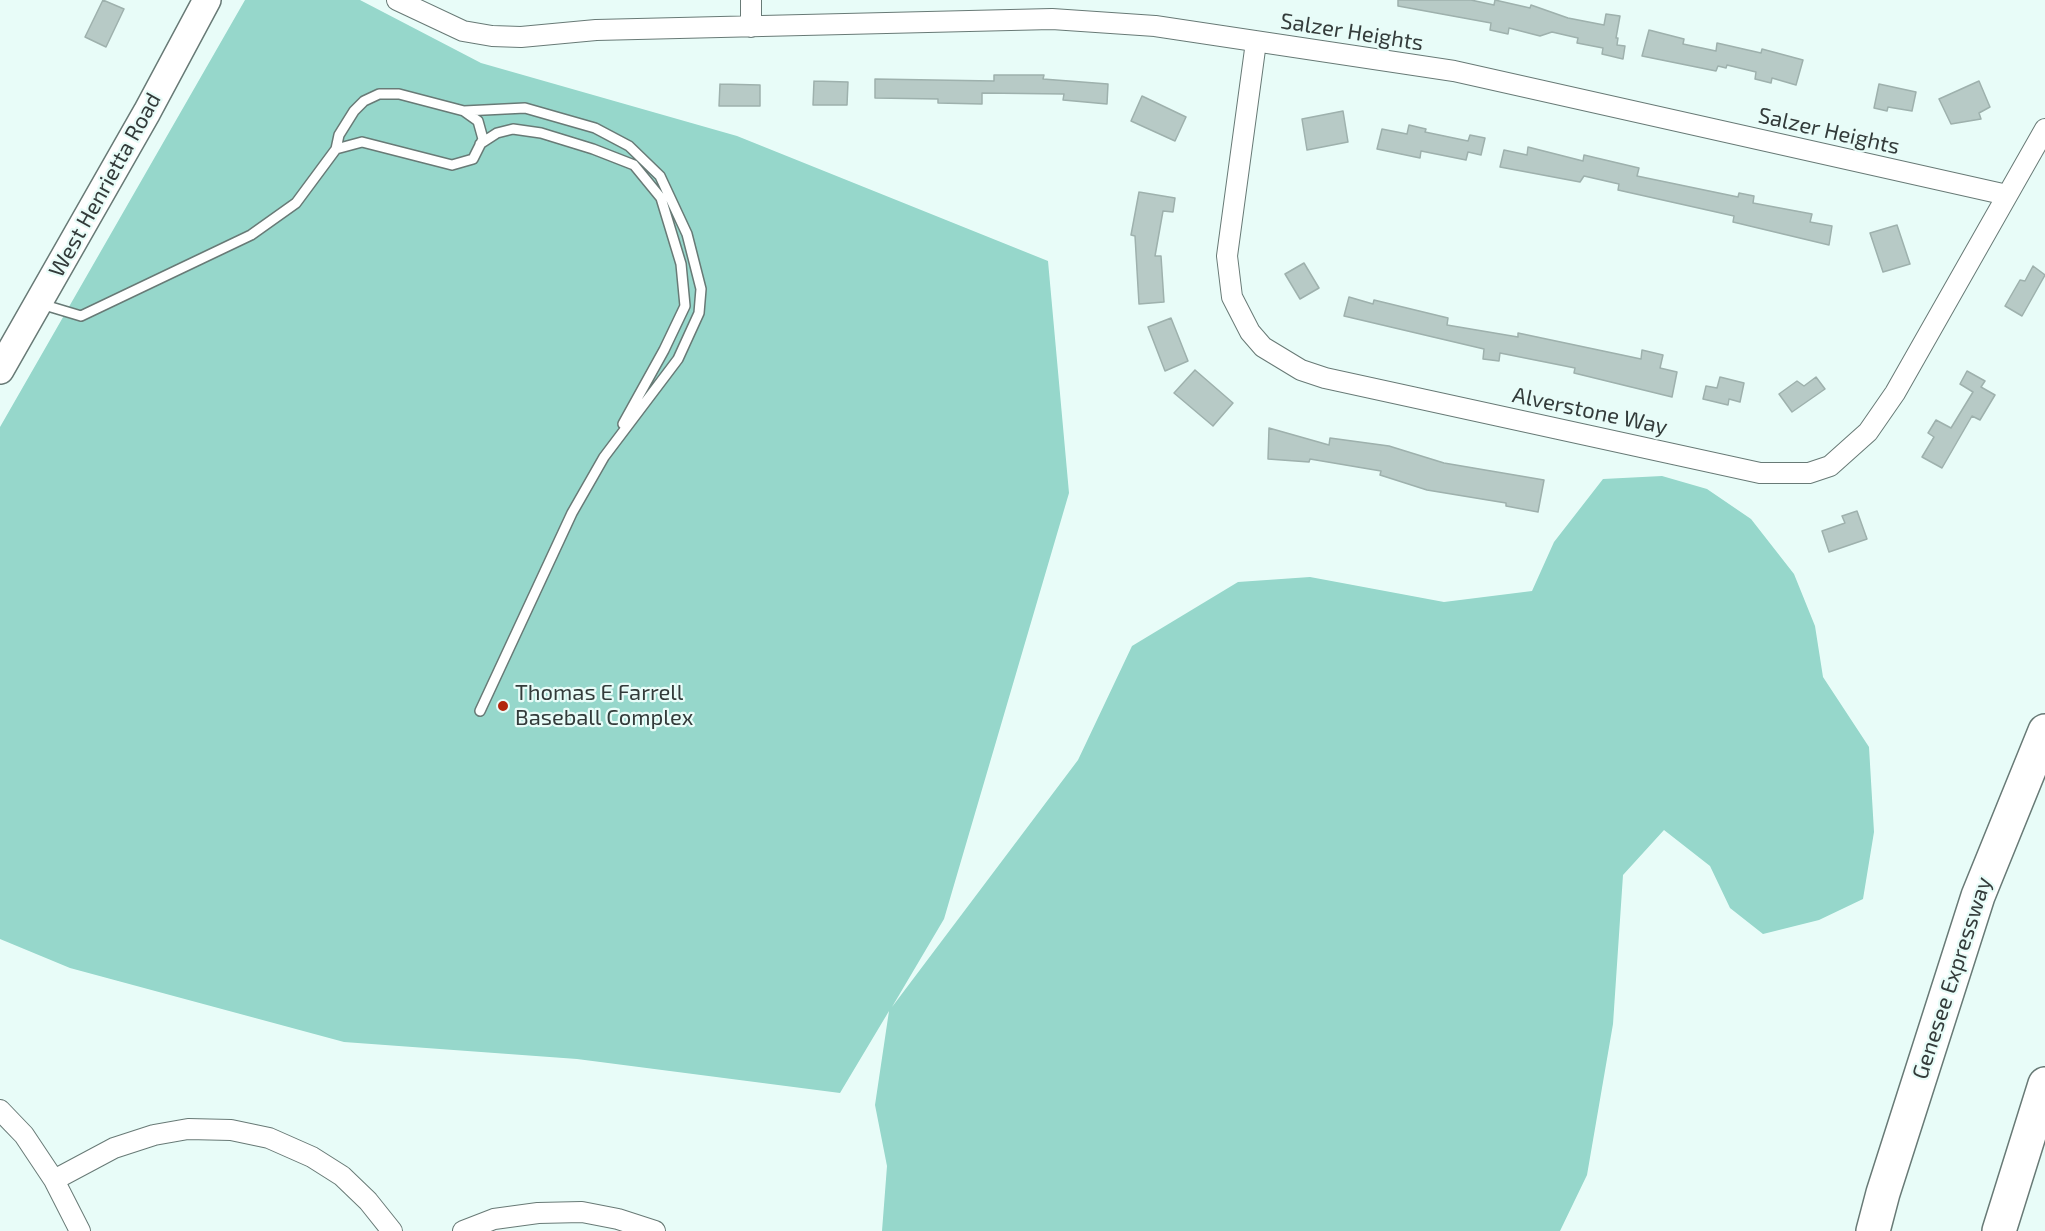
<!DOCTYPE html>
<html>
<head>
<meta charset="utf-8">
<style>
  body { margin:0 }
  canvas { display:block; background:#e8fcf8 }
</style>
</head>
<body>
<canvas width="2045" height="1231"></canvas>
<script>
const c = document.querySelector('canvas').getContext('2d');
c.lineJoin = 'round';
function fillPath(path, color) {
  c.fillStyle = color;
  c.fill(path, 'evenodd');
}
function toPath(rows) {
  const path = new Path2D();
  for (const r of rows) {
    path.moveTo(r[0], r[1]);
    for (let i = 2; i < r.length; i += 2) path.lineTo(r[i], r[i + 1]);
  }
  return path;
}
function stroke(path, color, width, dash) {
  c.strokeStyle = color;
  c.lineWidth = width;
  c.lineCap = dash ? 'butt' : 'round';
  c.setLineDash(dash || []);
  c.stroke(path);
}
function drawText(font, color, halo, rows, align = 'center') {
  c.font = font + ' "Exo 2",sans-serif';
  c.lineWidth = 4.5;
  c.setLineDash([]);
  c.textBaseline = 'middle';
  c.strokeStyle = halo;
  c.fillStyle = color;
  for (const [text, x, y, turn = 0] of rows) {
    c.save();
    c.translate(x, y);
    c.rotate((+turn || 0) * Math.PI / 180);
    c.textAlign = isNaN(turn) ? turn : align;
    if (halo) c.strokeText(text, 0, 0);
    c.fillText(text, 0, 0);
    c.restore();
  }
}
const green = toPath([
  [245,0,360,0,481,63,737,136,1048,261,1069,493,944,919,892,1007,1078,760,1132,646,1238,582,1310,577,1444,602,1532,591,1554,542,1603,479,1662,476,1707,489,1751,519,1794,574,1815,626,1823,677,1869,747,1874,832,1863,899,1819,920,1763,934,1730,908,1710,866,1664,830,1623,875,1613,1024,1587,1175,1560,1231,882,1231,887,1166,875,1105,889,1011,840,1093,577,1059,344,1042,70,968,0,939,0,427]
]);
const building = toPath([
  [103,0,124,9,106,47,85,37,103,0],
  [1398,0,1471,0,1494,5,1495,0,1530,8,1531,5,1568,18,1604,25,1606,14,1620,16,1616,38,1618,38,1617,45,1625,46,1623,59,1602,54,1603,48,1577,43,1578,38,1552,32,1540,36,1509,28,1508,34,1490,30,1491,23,1398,6,1398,0],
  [1649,30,1684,39,1683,44,1716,51,1717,43,1761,53,1762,49,1803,60,1796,85,1772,78,1771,83,1755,79,1756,72,1727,65,1726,68,1718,66,1716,71,1642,56,1649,30],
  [994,75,1044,75,1043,79,1108,84,1107,104,1063,100,1064,94,982,93,982,104,938,103,938,99,875,98,875,79,994,81,994,75],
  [814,81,848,82,847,105,813,105,814,81],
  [1979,81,1990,107,1979,113,1981,119,1951,124,1939,99,1979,81],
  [720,84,760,85,760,106,719,106,720,84],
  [1879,84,1916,92,1912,111,1888,107,1887,111,1874,108,1879,84],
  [1142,96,1186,117,1175,141,1131,121,1142,96],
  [1343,111,1348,142,1307,150,1302,119,1343,111],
  [1409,125,1426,129,1425,132,1468,141,1470,135,1485,138,1481,155,1468,152,1466,160,1421,151,1420,158,1377,149,1382,129,1407,134,1409,125],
  [1528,147,1583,161,1584,155,1639,168,1637,176,1738,197,1739,193,1754,196,1753,203,1812,214,1810,222,1832,226,1829,245,1733,222,1734,216,1618,190,1619,184,1584,176,1580,182,1500,167,1504,150,1527,155,1528,147],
  [1139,192,1175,198,1173,212,1163,211,1155,256,1161,256,1164,302,1139,304,1135,236,1131,235,1139,192],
  [1897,225,1910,264,1883,272,1870,233,1897,225],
  [1304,263,1319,288,1300,299,1285,274,1304,263],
  [2033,266,2045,275,2022,316,2005,306,2020,280,2025,281,2033,266],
  [1349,297,1373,304,1374,300,1448,318,1447,325,1518,337,1518,333,1641,359,1642,350,1663,355,1660,368,1677,372,1672,397,1574,373,1575,368,1500,353,1499,361,1483,359,1484,349,1344,316,1349,297],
  [1171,318,1188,361,1165,371,1148,327,1171,318],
  [1195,370,1233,403,1213,426,1174,393,1195,370],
  [1967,371,1985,381,1981,387,1995,395,1980,420,1972,416,1942,468,1922,457,1934,437,1928,433,1936,420,1951,428,1973,392,1960,384,1967,371],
  [1720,377,1744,383,1740,402,1729,399,1728,405,1703,399,1706,386,1717,388,1720,377],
  [1816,377,1825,389,1792,412,1779,394,1797,381,1804,386,1816,377],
  [1269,428,1329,445,1330,438,1389,446,1444,463,1544,480,1538,512,1506,506,1506,503,1427,490,1380,475,1381,471,1310,459,1309,462,1268,459,1269,428],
  [1857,511,1867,539,1829,552,1822,531,1845,523,1842,516,1857,511]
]);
const service = toPath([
  [464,111,525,108,595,128,629,146,660,176,687,234,701,289,699,313,678,359,604,457,572,513,480,711],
  [480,144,497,133,513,129,541,133,593,149,634,165,661,198,681,264,685,306,664,350,623,424],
  [41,304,81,316,251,235,296,203,336,149,362,142,452,165,473,159,483,139,478,121,464,111,399,94,379,94,364,101,354,111,339,135,336,149]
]);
const minor = toPath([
  [397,0,463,31,492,36,521,37,596,30,1052,19,1155,26,1454,71,2007,195],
  [751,0,751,27],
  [1256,42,1227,256,1232,297,1250,332,1263,347,1301,370,1325,378,1760,473,1809,473,1830,466,1868,432,1895,393,2045,129],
  [0,1110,24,1135,54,1180,80,1231],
  [54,1180,114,1148,154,1135,188,1129,231,1130,269,1138,312,1157,342,1176,368,1201,392,1231],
  [463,1231,494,1219,538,1213,582,1212,618,1219,655,1231]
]);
const secondary = toPath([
  [0,370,147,112,207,0]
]);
const motorway = toPath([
  [1873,1231,1883,1193,1978,896,2045,731],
  [1999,1231,2045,1084]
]);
const markers = [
  [503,706,6,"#b2250c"]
];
const streetNames = [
  ["Salzer Heights",1352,32,9],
  ["Salzer Heights",1829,131,13],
  ["West Henrietta Road",105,185,-61],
  ["Alverstone Way",1590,411,12],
  ["Genesee Expressway",1952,978,-72]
];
const poiNames = [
  ["Thomas E Farrell",515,693],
  ["Baseball Complex",515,718]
];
fillPath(green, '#96d7cb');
fillPath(building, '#b7cac6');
stroke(building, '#9eb1ad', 1.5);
stroke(service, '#687a76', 12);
stroke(minor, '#687a76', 22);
stroke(secondary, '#687a76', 30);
stroke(motorway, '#687a76', 36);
stroke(service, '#fff', 9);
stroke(minor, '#fff', 20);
stroke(secondary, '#fff', 27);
stroke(motorway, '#fff', 33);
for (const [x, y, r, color] of markers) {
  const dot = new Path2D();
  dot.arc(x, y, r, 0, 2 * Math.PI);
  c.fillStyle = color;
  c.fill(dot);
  stroke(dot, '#e8fcf8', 2);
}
drawText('22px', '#333b3a', '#e8fcf8', streetNames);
drawText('22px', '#333b3a', '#e8fcf8', poiNames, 'left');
</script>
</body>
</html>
